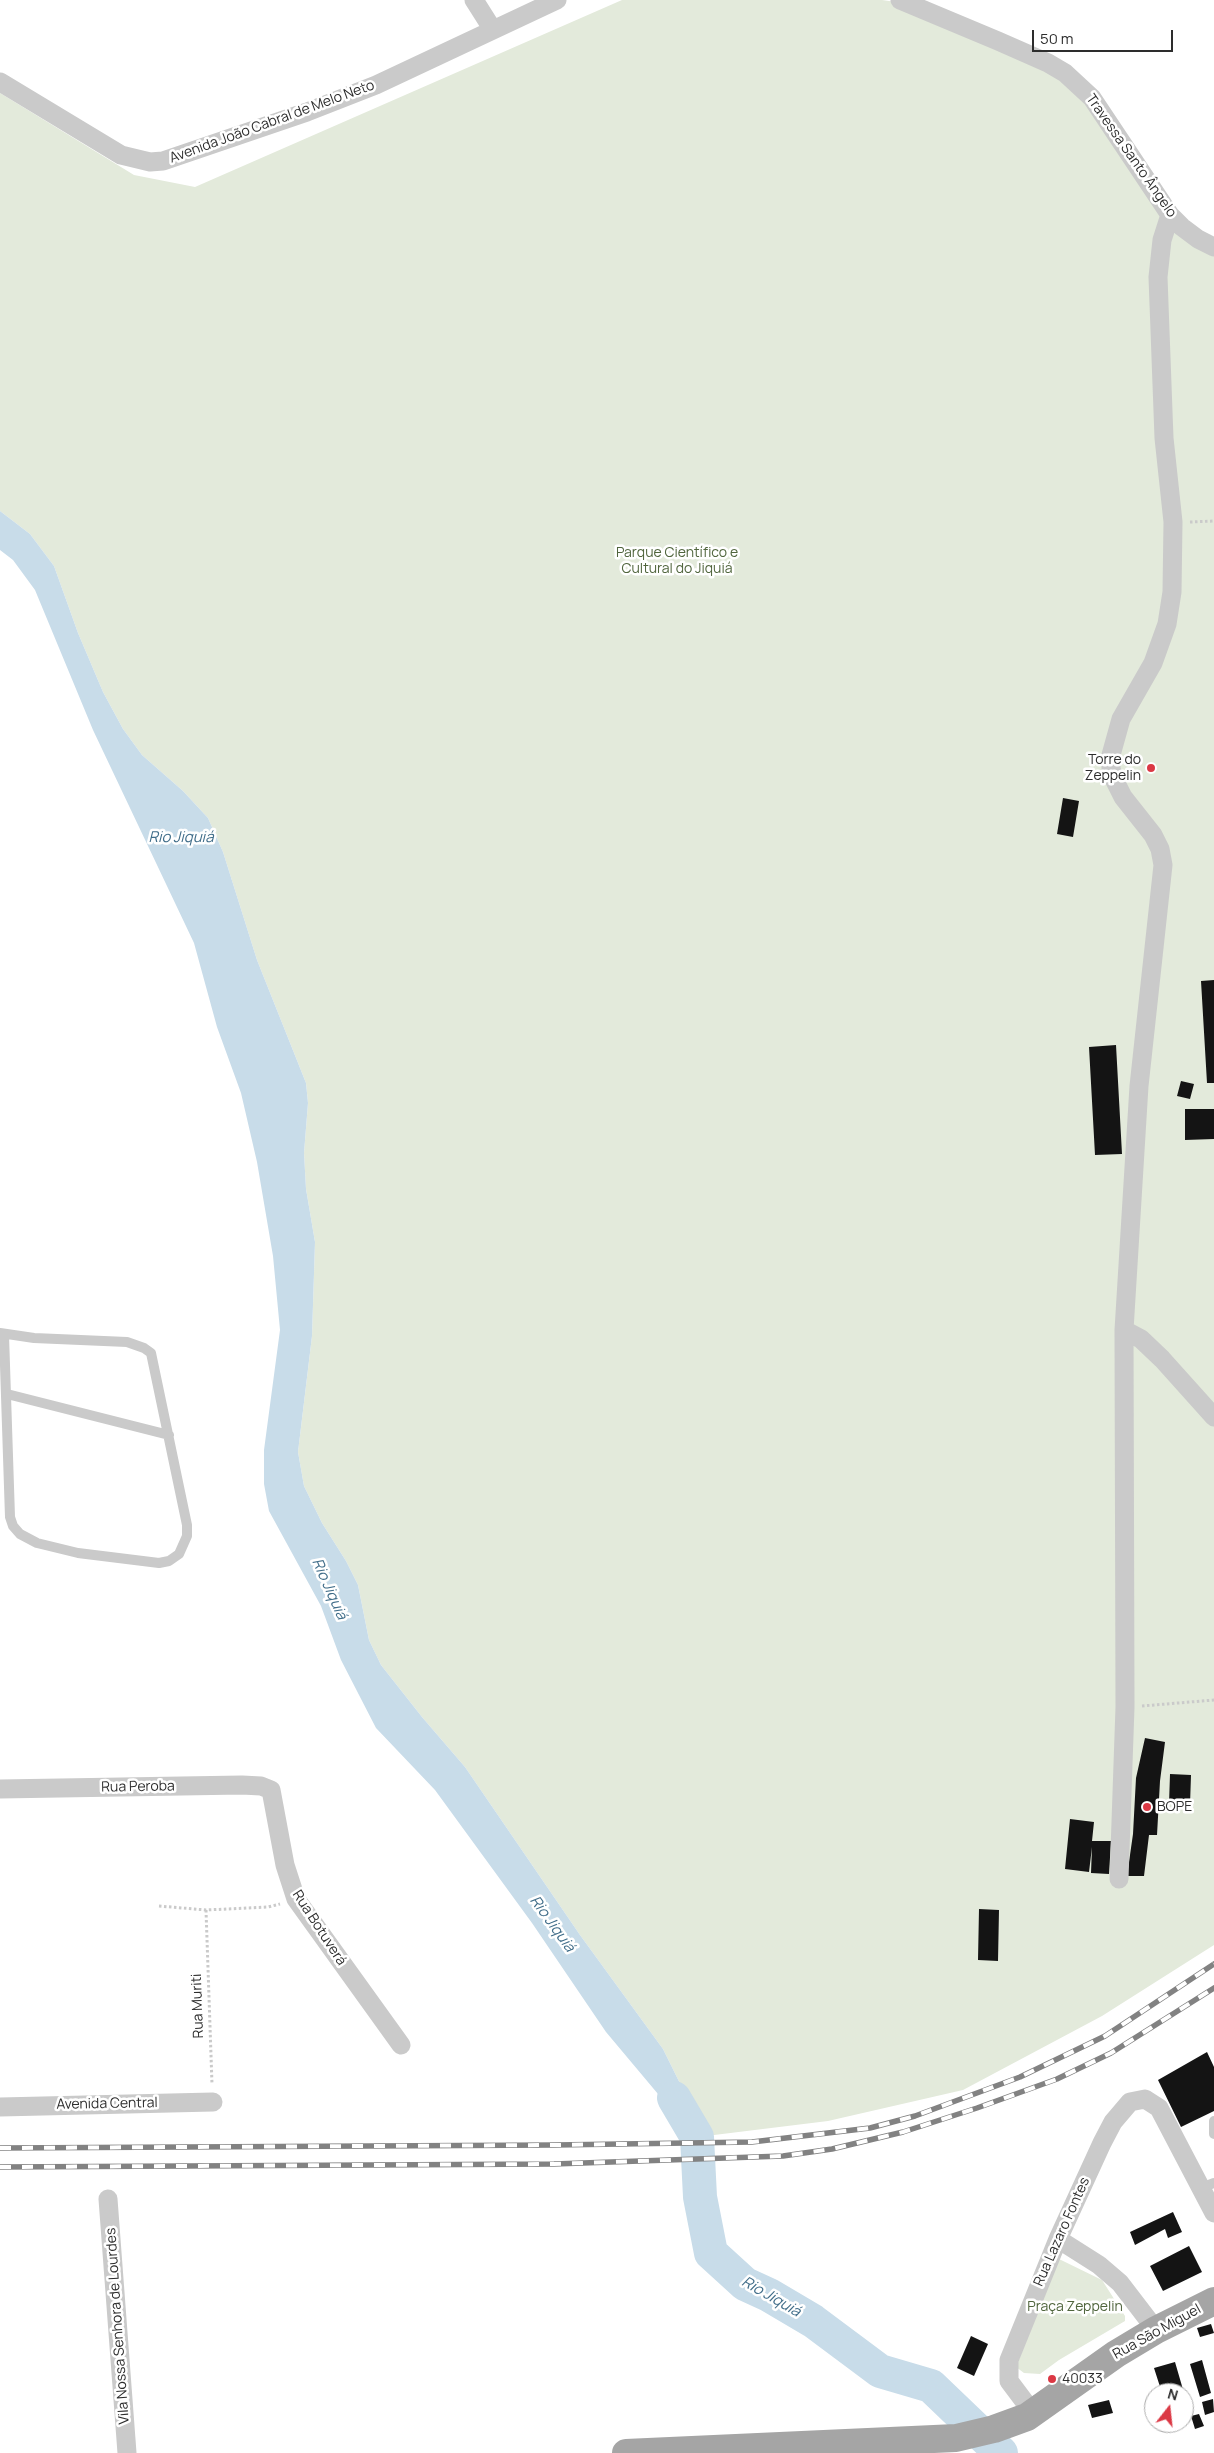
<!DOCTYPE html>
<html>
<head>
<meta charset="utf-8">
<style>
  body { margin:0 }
  #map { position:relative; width:1214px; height:2453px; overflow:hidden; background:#fff; font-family:Manrope,sans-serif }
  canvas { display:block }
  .north { position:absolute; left:1144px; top:2383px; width:50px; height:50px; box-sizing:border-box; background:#fff; border:1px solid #ababab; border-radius:50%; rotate:16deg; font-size:14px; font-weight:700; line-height:20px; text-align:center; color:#2d2d2d }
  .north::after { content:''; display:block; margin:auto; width:18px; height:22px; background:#db3844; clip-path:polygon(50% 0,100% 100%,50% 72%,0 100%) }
  .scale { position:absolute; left:1032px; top:30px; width:141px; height:22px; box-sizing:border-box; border:2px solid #2d2d2d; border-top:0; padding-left:6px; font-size:15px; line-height:18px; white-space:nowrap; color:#2d2d2d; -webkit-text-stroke:4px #fff; paint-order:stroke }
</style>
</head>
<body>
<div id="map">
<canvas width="1214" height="2453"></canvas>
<div class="north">N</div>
<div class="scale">50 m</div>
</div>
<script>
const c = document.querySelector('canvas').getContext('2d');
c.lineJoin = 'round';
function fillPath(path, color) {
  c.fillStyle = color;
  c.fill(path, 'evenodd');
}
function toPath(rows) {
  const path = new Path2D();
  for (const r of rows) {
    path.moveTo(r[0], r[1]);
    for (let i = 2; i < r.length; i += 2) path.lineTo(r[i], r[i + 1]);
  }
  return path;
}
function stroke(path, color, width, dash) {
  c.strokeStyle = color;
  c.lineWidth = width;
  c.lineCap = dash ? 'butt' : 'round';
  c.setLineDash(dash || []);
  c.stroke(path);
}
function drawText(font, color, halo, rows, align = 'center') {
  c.font = font + ' Manrope,sans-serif';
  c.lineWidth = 5;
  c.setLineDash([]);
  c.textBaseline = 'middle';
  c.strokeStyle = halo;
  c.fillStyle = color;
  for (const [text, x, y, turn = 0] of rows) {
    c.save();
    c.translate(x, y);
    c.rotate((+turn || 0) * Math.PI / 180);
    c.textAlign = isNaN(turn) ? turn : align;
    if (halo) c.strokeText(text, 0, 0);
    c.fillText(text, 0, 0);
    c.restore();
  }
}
const green = toPath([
  [622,0,882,0,896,2,1086,84,1183,226,1214,244,1214,1945,1102,2016,963,2090,828,2121,706,2136,663,2049,580,1935,465,1767,422,1717,381,1665,369,1640,358,1585,346,1561,322,1523,304,1486,298,1452,312,1336,315,1242,306,1189,304,1153,308,1103,306,1083,257,960,223,852,208,818,183,791,142,755,123,729,103,692,78,633,54,566,30,534,0,511,0,93,134,175,195,187],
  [1059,2259,1102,2280,1125,2316,1125,2321,1059,2360,1040,2374,1024,2373,1016,2367]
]);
const water = toPath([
  [0,511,30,534,54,566,78,633,103,692,123,729,142,755,183,791,208,818,223,852,257,960,306,1083,308,1103,304,1153,306,1189,315,1242,312,1336,298,1452,304,1486,322,1523,346,1561,358,1585,369,1640,381,1665,422,1717,465,1767,580,1935,663,2049,706,2136,689,2138,658,2094,606,2032,532,1923,435,1790,376,1728,341,1660,321,1606,269,1511,264,1484,264,1450,280,1330,273,1256,257,1162,241,1093,217,1027,194,943,93,730,35,590,13,560,0,550]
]);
const river = toPath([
  [674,2098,697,2137,700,2197,711,2253,745,2284,769,2295,813,2321,880,2371,931,2386,1001,2453]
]);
const building = toPath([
  [1063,798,1079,801,1073,837,1057,834],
  [1214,980,1214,1083,1207,1083,1201,981],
  [1116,1045,1122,1154,1095,1155,1089,1047],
  [1181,1081,1194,1084,1190,1099,1177,1096],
  [1185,1109,1214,1109,1214,1139,1185,1140],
  [1145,1738,1165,1742,1160,1781,1157,1835,1149,1835,1144,1876,1127,1876,1133,1834,1136,1778],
  [1170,1774,1191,1775,1190,1805,1169,1804],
  [1070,1819,1094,1822,1092,1841,1111,1841,1109,1874,1091,1873,1092,1847,1089,1872,1065,1869],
  [979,1909,999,1910,998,1961,978,1960],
  [1207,2052,1214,2067,1214,2111,1181,2127,1158,2080],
  [1173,2212,1182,2232,1168,2238,1165,2229,1135,2245,1130,2232],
  [1189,2246,1202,2272,1163,2291,1150,2266],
  [1211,2324,1214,2333,1200,2337,1197,2328],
  [971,2336,988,2344,974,2376,957,2368],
  [1202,2360,1211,2393,1200,2397,1190,2364],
  [1175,2362,1184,2393,1162,2393,1154,2368],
  [1184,2394,1191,2416,1184,2419],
  [1213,2399,1214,2412,1205,2415,1202,2402],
  [1109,2400,1113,2413,1092,2418,1088,2405],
  [1199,2414,1204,2426,1195,2429,1191,2416]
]);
const path = toPath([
  [1190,522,1214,521],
  [1142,1706,1214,1700],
  [159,1906,206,1910,268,1907,280,1904],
  [206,1910,212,2084]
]);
const service = toPath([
  [0,1333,34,1338,127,1342,144,1348,151,1353,187,1525,187,1536,179,1554,169,1561,159,1563,78,1553,37,1543,20,1534,13,1526,10,1517,4,1335],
  [7,1394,169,1435],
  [1214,2121,1214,2134],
  [1201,2188,1214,2183]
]);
const minor = toPath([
  [474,0,493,30],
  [900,0,998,41,1048,63,1065,73,1092,98,1170,215,1182,227,1198,239,1214,247],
  [0,82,121,155,150,162,163,161,307,112,376,85,557,0],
  [1124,1330,1141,1339,1162,1359,1214,1417],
  [0,1789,242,1785,261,1786,271,1790,285,1865,296,1899,401,2045],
  [1119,1879,1125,1707,1124,1330,1139,1086,1163,865,1160,849,1153,835,1123,797,1115,781,1111,769,1111,755,1121,719,1153,663,1167,624,1172,592,1173,522,1164,438,1158,277,1162,240,1170,215],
  [0,2107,213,2102],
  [108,2199,127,2453],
  [1058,2239,1099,2265,1120,2283,1156,2330],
  [1033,2413,1009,2381,1009,2360,1058,2239,1102,2143,1113,2122,1130,2102,1145,2099,1159,2108,1214,2213]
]);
const primary = toPath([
  [626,2453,956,2438,994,2429,1027,2417,1116,2354,1156,2330,1214,2301]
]);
const rail = toPath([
  [0,2148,555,2145,752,2142,870,2128,915,2116,1020,2077,1105,2036,1214,1964],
  [0,2167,554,2164,783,2156,832,2149,903,2132,977,2108,1057,2079,1111,2053,1214,1988]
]);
const markers = [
  [1151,768,5,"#db3844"],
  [1147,1807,5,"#db3844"],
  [1052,2379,5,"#db3844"]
];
const streetNames = [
  ["Avenida João Cabral de Melo Neto",272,122,-20],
  ["Travessa Santo Ângelo",1131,156,55],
  ["Rua Peroba",138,1787,-1],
  ["Rua Botuverá",319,1928,57],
  ["Rua Muriti",198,2006,-92],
  ["Avenida Central",107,2104,-1],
  ["Rua Lazaro Fontes",1062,2232,-66],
  ["Vila Nossa Senhora de Lourdes",118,2326,-94],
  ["Rua São Miguel",1157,2332,-29]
];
const parkNames = [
  ["Parque Científico e",677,553],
  ["Cultural do Jiquiá",677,569],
  ["Praça Zeppelin",1075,2307]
];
const poiNames = [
  ["Torre do",1141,760,"right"],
  ["Zeppelin",1141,776,"right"],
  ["BOPE",1157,1807],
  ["40033",1062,2379]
];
const waterNames = [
  ["Rio Jiquiá",181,838],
  ["Rio Jiquiá",329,1589,66],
  ["Rio Jiquiá",552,1924,54],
  ["Rio Jiquiá",771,2297,30]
];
fillPath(green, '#e3eadb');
fillPath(water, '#c8dce9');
stroke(river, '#c8dce9', 34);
fillPath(building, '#141414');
stroke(path, '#cacaca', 3, [2.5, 2.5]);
stroke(service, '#cacaca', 10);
stroke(minor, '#cacaca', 19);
stroke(primary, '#a5a5a5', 28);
stroke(rail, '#828282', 5.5);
stroke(rail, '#fff', 4, [11]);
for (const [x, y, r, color] of markers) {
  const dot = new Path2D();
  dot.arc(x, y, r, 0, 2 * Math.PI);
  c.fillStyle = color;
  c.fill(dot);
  stroke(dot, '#fff', 2);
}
drawText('14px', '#2d2d2d', '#fff', streetNames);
drawText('14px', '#50653d', '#fff', parkNames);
drawText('14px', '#2d2d2d', '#fff', poiNames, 'left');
drawText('italic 15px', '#406d89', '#fff', waterNames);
</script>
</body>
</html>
